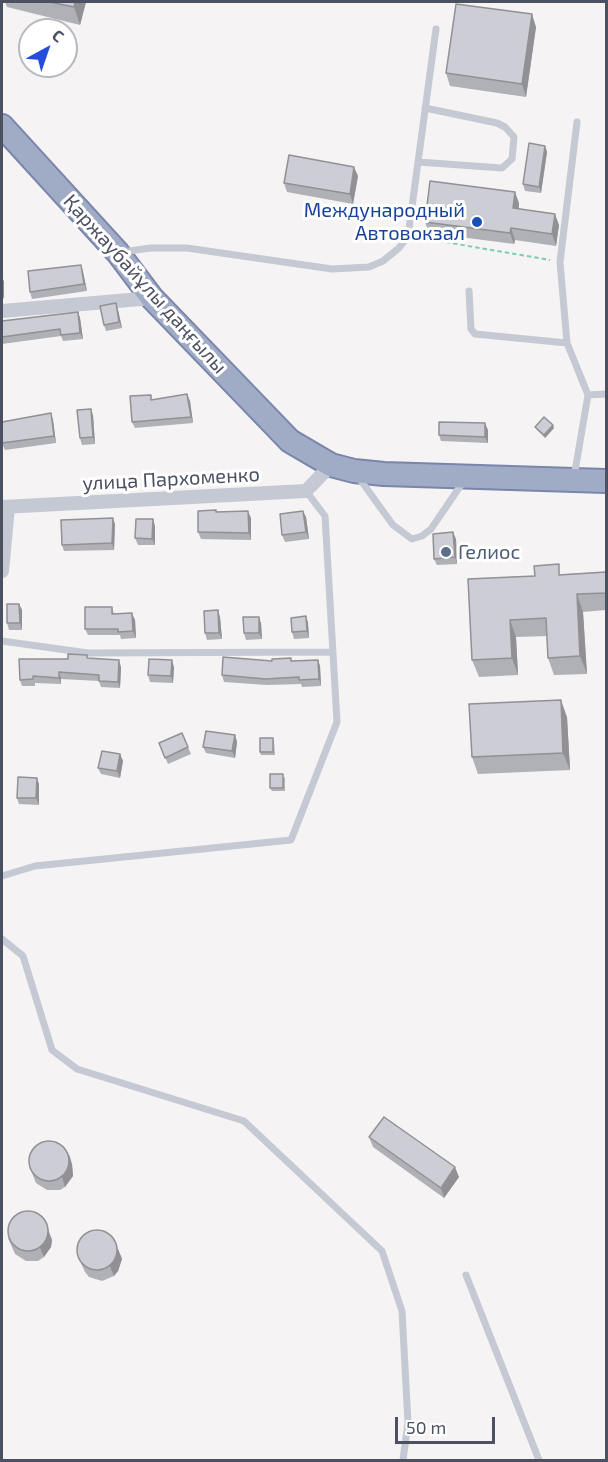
<!DOCTYPE html>
<html>
<head>
<meta charset="utf-8">
<style>
  body { margin:0 }
  #map { position:relative; width:608px; height:1462px; overflow:hidden; background:#f5f3f3; font-family:"Exo 2",sans-serif }
  canvas { display:block }
  .frame { position:absolute; inset:0; border:3px solid #4b5160; pointer-events:none }
  .north { position:absolute; left:18px; top:18px; width:60px; height:60px; box-sizing:border-box; background:#fff; border:2px solid #b7b9bf; border-radius:50%; rotate:40deg; font-size:16px; font-weight:700; line-height:24px; text-align:center; color:#4b5160 }
  .north::after { content:''; display:block; margin:auto; width:21px; height:27px; background:#244dde; clip-path:polygon(50% 0,100% 100%,50% 72%,0 100%) }
  .scale { position:absolute; left:395px; top:1417px; width:100px; height:27px; box-sizing:border-box; border:3px solid #4b5160; border-top:0; padding-left:8px; font-size:18px; line-height:21px; white-space:nowrap; color:#4b5160; -webkit-text-stroke:4px #fff; paint-order:stroke }
</style>
</head>
<body>
<div id="map">
<canvas width="608" height="1462"></canvas>
<div class="frame"></div>
<div class="north">С</div>
<div class="scale">50 m</div>
</div>
<script>
const c = document.querySelector('canvas').getContext('2d');
c.lineJoin = 'round';
function toPath(rows) {
  const path = new Path2D();
  for (const r of rows) {
    if (r.length === 3) {
      path.moveTo(r[0] + r[2], r[1]);
      path.arc(r[0], r[1], r[2], 0, 2 * Math.PI);
      continue;
    }
    path.moveTo(r[0], r[1]);
    for (let i = 2; i < r.length; i += 2) path.lineTo(r[i], r[i + 1]);
  }
  return path;
}
function stroke(path, color, width, dash) {
  c.strokeStyle = color;
  c.lineWidth = width;
  c.lineCap = dash ? 'butt' : 'round';
  c.setLineDash(dash || []);
  c.stroke(path);
}
function fillPath(path, color) {
  c.fillStyle = color;
  c.fill(path, 'evenodd');
}
function drawText(font, color, halo, rows, align = 'center') {
  c.font = font + ' "Exo 2",sans-serif';
  c.lineWidth = 6;
  c.setLineDash([]);
  c.textBaseline = 'middle';
  c.strokeStyle = halo;
  c.fillStyle = color;
  for (const [text, x, y, turn = 0] of rows) {
    c.save();
    c.translate(x, y);
    c.rotate((+turn || 0) * Math.PI / 180);
    c.textAlign = isNaN(turn) ? turn : align;
    if (halo) c.strokeText(text, 0, 0);
    c.fillText(text, 0, 0);
    c.restore();
  }
}
const path = toPath([
  [416,237,550,260]
]);
const service = toPath([
  [418,162,502,168,512,159,514,137,505,127,497,123,425,108],
  [123,252,150,248,187,248,332,269,369,267,383,261,399,248,408,236,436,29],
  [469,291,471,329,475,334,567,343],
  [588,395,606,394],
  [574,477,588,395,567,343,560,262,577,122],
  [359,478,393,525,412,539,422,536,431,529,463,482],
  [2,641,88,653,333,652],
  [2,876,35,866,291,840,337,722,325,516,306,491],
  [2,939,23,956,52,1050,77,1069,244,1121,382,1251,402,1311,408,1423,403,1460],
  [466,1275,539,1460]
]);
const minor = toPath([
  [2,311,152,298],
  [2,507,306,491,331,465],
  [2,571,8,507]
]);
const trunk = toPath([
  [2,126,118,253,152,298,290,441,331,465,354,471,384,474,606,481]
]);
const wall = toPath([
  [5,2,86,2,80,25,7,7],
  [536,27,526,97,450,86,446,73],
  [545,146,547,152,541,193,525,191,523,184],
  [358,176,353,204,287,192,284,183],
  [519,203,519,208,559,225,556,246,515,240,514,244,429,233,425,222],
  [81,265,83,272,87,291,32,299,30,292],
  [118,310,122,328,106,331,104,325],
  [78,312,80,318,83,339,63,341,61,336,2,344,2,319,2,321],
  [153,400,190,401,193,423,135,428,132,422],
  [93,415,95,444,82,445,80,438],
  [53,420,56,443,5,450,2,443],
  [535,427,554,428,545,438,537,430],
  [488,430,488,443,441,441,439,435],
  [306,517,309,539,285,542,282,535],
  [251,518,251,540,201,539,198,532],
  [115,524,114,550,64,551,62,545],
  [155,526,155,545,138,545,135,538],
  [456,539,457,564,437,565,434,559],
  [606,572,606,610,583,612,587,674,554,675,548,658,547,636,516,637,518,675,479,677,472,660,468,579],
  [19,604,22,610,22,630,9,630,7,623],
  [112,607,114,614,135,620,136,638,121,639,120,635,88,635,85,629],
  [306,616,308,623,309,638,294,639,292,632],
  [220,617,222,639,207,640,205,633],
  [261,623,262,639,246,640,244,633],
  [68,659,89,659,121,667,120,688,101,687,99,681,61,679,61,684,35,683,35,686,22,686,20,680],
  [318,660,320,666,321,686,302,687,301,684,267,685,224,682,222,675,272,661,292,661],
  [174,667,173,683,150,682,148,675],
  [567,717,570,770,478,774,472,757],
  [235,735,237,742,235,758,206,753,203,747],
  [273,738,274,741,275,755,261,755,260,752],
  [159,743,188,747,191,754,168,764],
  [120,754,123,761,120,778,101,774,98,768],
  [285,777,285,791,272,791,270,788],
  [39,784,39,805,19,804,17,798],
  [369,1137,459,1177,444,1198,373,1147],
  [72,1164,73,1176,65,1187,60,1190,47,1190,36,1183,30,1168],
  [48,1228,52,1240,51,1247,44,1257,38,1261,26,1261,15,1254,8,1238],
  [117,1247,122,1259,118,1271,114,1276,102,1281,89,1277,85,1272,78,1257]
]);
const shadedWall = toPath([
  [75,2,86,2,80,25,74,7],
  [532,14,536,27,526,97,522,84],
  [545,146,547,152,541,193,539,187],
  [354,167,358,176,353,204,350,194],
  [515,192,519,203,518,219,513,208],
  [555,214,559,225,556,246,552,234],
  [511,228,515,240,514,244,510,233],
  [81,265,83,272,87,291,84,284],
  [2,278,4,281,4,299,2,295],
  [116,303,118,310,122,328,119,322],
  [78,312,80,318,83,339,80,333],
  [187,394,190,401,193,423,191,417],
  [91,409,93,415,95,444,93,437],
  [51,413,53,420,56,443,54,436],
  [485,423,488,430,488,443,485,437],
  [553,425,554,428,545,438,544,435],
  [248,511,251,518,251,540,249,533],
  [303,511,306,517,309,539,306,532],
  [113,518,115,524,114,550,112,543],
  [153,519,155,526,155,545,152,539],
  [453,532,456,539,457,564,455,557],
  [577,594,583,612,587,674,580,656],
  [19,604,22,610,22,630,20,623],
  [218,610,220,617,222,639,219,633],
  [132,613,135,620,136,638,133,631],
  [306,616,308,623,309,638,307,631],
  [259,617,261,623,262,639,259,633],
  [510,620,516,637,518,675,512,658],
  [119,660,121,667,120,688,118,682],
  [172,660,174,667,173,683,171,676],
  [318,660,320,666,321,686,319,679],
  [59,672,61,679,61,684,59,678],
  [561,700,567,717,570,770,563,753],
  [235,735,237,742,235,758,232,751],
  [120,754,123,761,120,778,117,771],
  [37,778,39,784,39,805,36,798],
  [69,1154,72,1164,73,1176,65,1187,62,1177],
  [455,1167,459,1177,444,1198,441,1188],
  [48,1231,52,1240,51,1247,44,1257,40,1248],
  [118,1249,122,1259,118,1271,114,1276,110,1266]
]);
const building = toPath([
  [50,2,75,2,74,7,50,2],
  [456,4,532,14,522,84,446,73,456,4],
  [529,143,545,146,539,187,523,184,529,143],
  [289,155,354,167,350,194,284,183,289,155],
  [430,181,515,192,513,208,555,214,552,234,511,228,510,233,425,222,430,181],
  [81,265,84,284,30,292,28,271,81,265],
  [116,303,119,322,104,325,100,306,116,303],
  [78,312,80,333,61,335,60,329,2,337,2,321,78,312],
  [187,394,191,417,132,422,130,396,151,395,151,400,187,394],
  [91,409,93,437,80,438,77,410,91,409],
  [51,413,54,436,2,443,2,422,51,413],
  [544,417,553,425,544,435,535,427,544,417],
  [439,422,485,423,485,437,439,435,439,422],
  [216,510,216,512,248,511,249,533,198,532,198,511,216,510],
  [303,511,306,532,282,535,280,514,303,511],
  [113,518,112,543,62,545,61,520,113,518],
  [136,519,153,519,152,539,135,538,136,519],
  [453,532,455,557,434,559,433,534,453,532],
  [559,564,559,575,606,572,606,593,577,594,580,656,548,658,546,618,510,620,512,658,472,660,468,579,535,576,534,566,559,564],
  [7,604,19,604,20,623,7,623,7,604],
  [85,607,112,607,112,614,132,613,133,631,118,632,118,629,85,629,85,607],
  [218,610,219,633,205,633,204,611,218,610],
  [306,616,307,631,292,632,291,618,306,616],
  [243,617,259,617,259,633,244,633,243,617],
  [68,654,87,655,87,658,119,660,118,682,99,681,99,675,59,672,59,678,33,676,33,679,20,680,19,659,68,659,68,654],
  [223,657,272,661,272,659,291,658,291,661,318,660,319,679,299,680,299,677,265,679,222,675,223,657],
  [149,659,172,660,171,676,148,675,149,659],
  [561,700,563,753,472,757,469,704,561,700],
  [206,731,235,735,232,751,203,747,206,731],
  [182,733,188,747,165,758,159,743,182,733],
  [260,738,273,738,273,752,260,752,260,738],
  [102,751,120,754,117,771,98,768,102,751],
  [270,774,283,774,283,788,270,788,270,774],
  [18,777,37,778,36,798,17,798,18,777],
  [384,1117,455,1167,441,1188,369,1137,384,1117],
  [49,1161,20],
  [28,1231,20],
  [97,1250,20]
]);
const markers = [
  [477,222,6,"#1a4fb4"],
  [446,552,6,"#5c6f8a"]
];
const transitNames = [
  ["Международный",465,210],
  ["Автовокзал",465,233]
];
const streetNames = [
  ["Қаржаубайұлы даңғылы",145,284,48],
  ["улица Пархоменко",171,479,-3]
];
const serviceNames = [
  ["Гелиос",458,552]
];
stroke(trunk, '#7985aa', 26);
stroke(path, '#7eccb6', 2, [4.5, 3]);
stroke(service, '#c5c9d3', 7);
stroke(minor, '#c5c9d3', 14);
stroke(trunk, '#a0acc6', 22);
fillPath(wall, '#b0b1b7');
fillPath(shadedWall, '#909095');
fillPath(building, '#cdced5');
stroke(building, '#909095', 1.5);
for (const [x, y, r, color] of markers) {
  const dot = new Path2D();
  dot.arc(x, y, r, 0, 2 * Math.PI);
  c.fillStyle = color;
  c.fill(dot);
  stroke(dot, '#fff', 2);
}
drawText('20px', '#164399', '#fff', transitNames, 'right');
drawText('20px', '#4b5160', '#fff', streetNames);
drawText('20px', '#4e5e75', '#fff', serviceNames, 'left');
</script>
</body>
</html>
